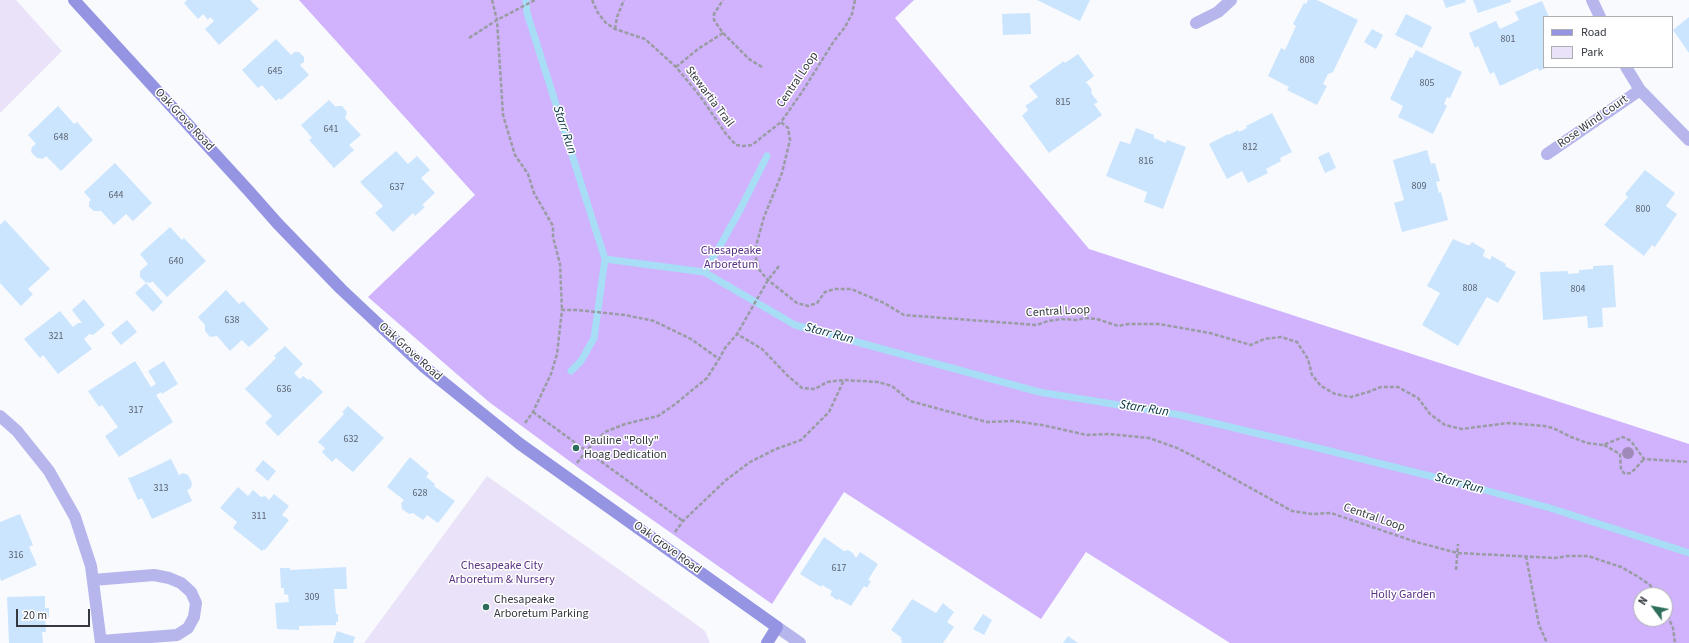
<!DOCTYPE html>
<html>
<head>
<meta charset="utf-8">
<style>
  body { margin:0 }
  #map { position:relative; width:1689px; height:643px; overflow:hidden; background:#f8fafe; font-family:"Source Sans 3",sans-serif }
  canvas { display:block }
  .legend { position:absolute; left:1543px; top:16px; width:130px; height:52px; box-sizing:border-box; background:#fff; border:1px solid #aeafb3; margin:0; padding:5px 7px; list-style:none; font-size:12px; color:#343840 }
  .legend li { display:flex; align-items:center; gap:8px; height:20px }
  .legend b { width:20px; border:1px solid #aeafb3 }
  .north { position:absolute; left:1633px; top:587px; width:40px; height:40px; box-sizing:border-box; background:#fff; border:1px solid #aeafb3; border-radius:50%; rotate:302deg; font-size:11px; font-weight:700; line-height:16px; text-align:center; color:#343840 }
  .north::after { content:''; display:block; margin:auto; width:14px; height:18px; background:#2d6d5c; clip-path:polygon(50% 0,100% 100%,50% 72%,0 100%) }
  .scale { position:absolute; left:16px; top:609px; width:74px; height:18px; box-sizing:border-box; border:2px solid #343840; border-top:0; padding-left:5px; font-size:12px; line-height:14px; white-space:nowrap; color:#343840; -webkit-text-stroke:3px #fff; paint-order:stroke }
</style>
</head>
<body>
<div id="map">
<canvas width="1689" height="643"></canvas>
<ul class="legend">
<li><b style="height:5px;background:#9594e3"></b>Road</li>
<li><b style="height:11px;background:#eae2f8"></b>Park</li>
</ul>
<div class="north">N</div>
<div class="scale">20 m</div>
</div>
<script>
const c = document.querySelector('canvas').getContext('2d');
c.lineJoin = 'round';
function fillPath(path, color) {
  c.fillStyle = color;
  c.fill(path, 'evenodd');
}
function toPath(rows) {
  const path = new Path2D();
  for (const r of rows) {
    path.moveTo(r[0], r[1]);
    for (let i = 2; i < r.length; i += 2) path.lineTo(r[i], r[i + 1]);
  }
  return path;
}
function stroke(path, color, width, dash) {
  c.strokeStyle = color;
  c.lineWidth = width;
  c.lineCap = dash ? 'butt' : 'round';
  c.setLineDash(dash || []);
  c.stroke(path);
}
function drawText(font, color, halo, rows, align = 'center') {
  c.font = font + ' "Source Sans 3",sans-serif';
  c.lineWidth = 3;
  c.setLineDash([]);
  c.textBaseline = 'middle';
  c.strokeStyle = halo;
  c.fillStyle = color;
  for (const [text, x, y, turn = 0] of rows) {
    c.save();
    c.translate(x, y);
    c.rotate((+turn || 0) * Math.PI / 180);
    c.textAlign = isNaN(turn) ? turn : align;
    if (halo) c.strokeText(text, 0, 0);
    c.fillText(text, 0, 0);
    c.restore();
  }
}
const green = toPath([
  [0,0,16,0,62,51,0,113],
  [487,476,693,622,705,631,710,643,364,643]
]);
const forest = toPath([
  [299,0,914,0,895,18,1089,249,1689,444,1689,643,1230,643,1086,552,1041,619,844,492,772,604,583,471,489,402,368,297,475,195],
  [1641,595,1665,595,1665,619,1641,619]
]);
const stream = toPath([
  [526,0,527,13,605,259,704,272,795,325,1039,392,1180,415,1314,447,1470,486,1550,508,1689,553],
  [704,272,720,246,741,208,767,156],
  [571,371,581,361,594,338,605,259]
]);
const building = toPath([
  [187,0,250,0,259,9,219,45,205,29,214,21,210,17,208,20,203,14,198,19,184,3],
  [1037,0,1090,0,1080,21],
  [1308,0,1317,0,1358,20,1333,72,1328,74,1323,84,1327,86,1317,105,1287,90,1289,87,1268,76,1281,48,1285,50,1296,26,1293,24,1304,3,1306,4],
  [1443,0,1465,0,1466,2,1446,8],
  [1473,0,1511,0,1511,2,1478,13],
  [1542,1,1549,17,1544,17,1544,67,1548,67,1539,71,1538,68,1500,86,1494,72,1490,74,1478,46,1475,48,1469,33,1496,21,1500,29,1519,20,1515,12],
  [1030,13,1031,34,1003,35,1002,14],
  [1406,14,1432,27,1422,48,1395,35],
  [1689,17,1689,53,1673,30],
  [1372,29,1383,35,1376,49,1364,42],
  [276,39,291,55,294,52,299,52,304,57,304,62,300,65,309,75,281,100,279,98,276,101,262,85,258,88,242,70],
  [1416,50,1462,72,1450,98,1447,97,1444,104,1447,106,1433,134,1398,117,1403,106,1390,99,1410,57,1412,58],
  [1078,54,1094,76,1085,83,1087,83,1092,90,1091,93,1098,102,1094,104,1102,115,1049,153,1022,116,1028,110,1025,106,1038,97,1029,86,1064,61,1065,63],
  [329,100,336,107,337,106,342,106,347,112,345,118,361,135,349,145,354,150,334,168,309,140,312,138,301,125],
  [58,106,74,124,77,122,93,140,61,171,46,156,43,159,37,158,31,152,32,147,36,144,28,135],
  [1272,113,1292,152,1280,158,1281,161,1266,169,1268,173,1248,183,1242,171,1227,179,1209,144,1228,134,1228,135,1238,130,1239,132,1247,128,1246,126],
  [1136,128,1154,135,1154,138,1166,143,1167,140,1186,147,1163,209,1144,202,1147,192,1106,176,1120,141,1130,144],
  [1427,150,1431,164,1435,163,1440,181,1436,182,1439,193,1441,192,1448,220,1402,232,1394,203,1404,200,1393,160],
  [396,151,408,164,417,156,430,170,421,178,435,193,422,205,425,207,415,216,413,213,393,232,375,213,383,206,360,182],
  [1329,152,1336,168,1325,173,1318,157],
  [115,163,152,203,133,221,126,214,114,225,101,211,94,211,89,207,89,202,91,200,84,192],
  [1645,170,1675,193,1666,206,1677,214,1655,247,1652,245,1644,256,1604,225,1628,197,1625,194],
  [5,220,50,269,28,289,33,294,21,306,0,283,0,225],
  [170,227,182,240,184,238,206,261,167,297,152,281,151,283,145,282,140,277,140,271,148,264,140,254],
  [1453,239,1467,245,1470,245,1472,242,1485,250,1483,256,1490,260,1492,256,1506,264,1505,266,1516,272,1498,303,1487,297,1458,346,1422,325,1440,293,1427,286],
  [1613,265,1616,307,1602,308,1603,327,1588,328,1587,316,1543,320,1540,272,1568,271,1568,274,1579,273,1579,270,1593,269,1593,266],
  [146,283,163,302,153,312,135,293],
  [226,290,239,304,243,301,269,329,249,347,242,340,230,351,217,336,210,337,205,331,205,325,198,317],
  [84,299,105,325,93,335,89,334,84,339,92,349,58,374,43,355,40,358,24,339,60,311,73,327,78,323,82,323,72,310],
  [127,320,137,332,121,345,111,333],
  [285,346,303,364,294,373,300,379,303,376,308,380,310,379,323,392,278,436,265,423,272,416,245,389,276,358,274,356],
  [135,361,151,387,156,384,148,371,164,361,178,384,162,394,161,392,156,395,173,422,119,457,105,436,118,427,102,405,99,407,88,391],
  [348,406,384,438,353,472,336,458,332,462,322,452,325,448,318,442,344,414,342,412],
  [410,457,429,473,426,477,435,484,434,486,455,501,438,523,427,515,423,520,413,513,409,514,402,509,401,503,404,500,387,487],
  [171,459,179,475,183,473,188,475,192,483,191,488,187,490,192,501,152,519,142,498,138,500,128,478,130,477,130,478],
  [263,460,276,471,268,481,255,470],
  [238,487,248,496,253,490,261,497,265,496,269,500,274,494,289,506,282,515,289,520,265,550,264,549,262,551,233,528,237,522,220,508],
  [20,514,33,545,29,547,37,565,1,581,0,577,0,522],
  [824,537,844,551,848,550,853,553,856,558,860,552,878,564,868,580,871,581,867,588,864,586,851,606,839,599,837,600,830,595,832,591,822,585,821,587,800,574],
  [346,567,347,589,334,589,336,614,338,614,338,622,336,622,336,625,299,626,299,630,277,629,275,603,289,602,288,595,284,594,284,588,281,588,280,568,290,568,290,570],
  [45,596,45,608,49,608,49,617,45,617,46,632,42,632,43,643,9,643,7,597],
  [912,599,936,613,943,603,954,612,947,622,954,627,943,643,901,643,903,641,900,640,902,638,891,630],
  [983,614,992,620,984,635,973,629],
  [337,631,355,637,353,643,333,643],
  [1068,636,1078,643,1063,643]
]);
const path = toPath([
  [492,0,497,20,503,115,515,155,528,174,534,193,553,226,553,237,560,264,562,310],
  [592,0,598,13,606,23,615,29,645,39,676,67,700,96,726,134,736,145,743,146,752,145,781,122],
  [855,0,852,14,845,27,834,41,802,92,781,122,788,128,790,140,782,173,764,217,756,246,756,259,760,271,768,280,797,303,808,306,817,303,825,292,835,289,851,289,884,303,904,315,1037,325,1048,321,1062,319,1078,320,1084,318,1097,319,1118,326,1128,324,1159,324,1210,333,1251,345,1264,339,1281,337,1297,342,1308,359,1312,375,1321,386,1335,394,1351,397,1368,392,1381,387,1398,387,1418,398,1430,414,1445,425,1462,429,1509,423,1544,426,1553,428,1571,437,1587,443,1603,445,1623,437,1631,441,1644,459,1689,462],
  [615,29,617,17,624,0],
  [723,33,749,59,762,67],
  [469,38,497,20,535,0],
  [676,67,698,49,723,33,714,20,714,14,723,0],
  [779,266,768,280,737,334,762,349,788,376,802,388,815,389,827,382,844,380,878,382,892,386,910,401,987,422,1012,421,1042,425,1087,435,1109,434,1149,438,1177,448,1193,456,1292,511,1312,514,1331,513,1416,542,1458,553,1555,558,1568,556,1588,556,1621,567,1637,576,1650,585,1656,595],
  [533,412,683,521],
  [525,423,533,412,551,374,557,354,562,310,577,310,625,315,654,321,691,339,719,359,725,348,737,334],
  [1604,445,1620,454,1621,470,1625,474,1630,473,1634,470,1644,459],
  [577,463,587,450,605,432,625,424,658,416,674,405,707,378,719,359],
  [675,532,683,521,726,480,750,462,776,449,801,440,829,412,844,380],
  [1526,556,1539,625,1547,643],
  [1456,570,1458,544],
  [1665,610,1673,628,1675,643]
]);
const street = toPath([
  [1592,0,1600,17],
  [1196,23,1218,12,1231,0],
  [1626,67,1640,90,1689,140],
  [1547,154,1640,90],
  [0,416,17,431,49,471,75,517,91,566,101,643],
  [93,580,154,575,169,578,181,583,191,592,196,603,194,617,188,628,177,635,101,641],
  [777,627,800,643]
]);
const secondary = toPath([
  [74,0,248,190,278,224,341,289,423,366,520,444,777,627,767,643]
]);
const trees = [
  [1628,453]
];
const markers = [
  [576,448,4,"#2d6d5c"],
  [486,607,4,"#2d6d5c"]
];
const numberNames = [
  ["801",1508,40],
  ["808",1307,61],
  ["645",275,72],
  ["805",1427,84],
  ["815",1063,103],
  ["641",331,130],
  ["648",61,138],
  ["812",1250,148],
  ["816",1146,162],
  ["809",1419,187],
  ["637",397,188],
  ["644",116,196],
  ["800",1643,210],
  ["640",176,262],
  ["808",1470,289],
  ["804",1578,290],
  ["638",232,321],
  ["321",56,337],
  ["636",284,390],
  ["317",136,411],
  ["632",351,440],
  ["313",161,489],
  ["628",420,494],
  ["311",259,517],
  ["316",16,556],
  ["617",839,569],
  ["309",312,598]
];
const streetNames = [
  ["Central Loop",798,80,-56],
  ["Stewartia Trail",709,97,53],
  ["Oak Grove Road",184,120,47],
  ["Rose Wind Court",1593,122,-35],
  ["Central Loop",1058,312,-3],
  ["Oak Grove Road",410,352,42],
  ["Central Loop",1374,518,19],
  ["Oak Grove Road",667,548,36]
];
const parkNames = [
  ["Chesapeake",731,251],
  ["Arboretum",731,265],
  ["Chesapeake City",502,566],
  ["Arboretum & Nursery",502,580],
  ["Holly Garden",1403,595]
];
const poiNames = [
  ["Pauline \"Polly\"",584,441],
  ["Hoag Dedication",584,455],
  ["Chesapeake",494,600],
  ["Arboretum Parking",494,614]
];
const waterNames = [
  ["Starr Run",564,130,72],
  ["Starr Run",829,334,15],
  ["Starr Run",1144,409,9],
  ["Starr Run",1459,484,15]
];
fillPath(green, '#eae2f8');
fillPath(forest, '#d0b2fd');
stroke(stream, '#a8ddf6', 7);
fillPath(building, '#cce5fe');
stroke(path, '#999ca2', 2.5, [4, 2]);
stroke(street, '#b6b6ec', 12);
stroke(secondary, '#9594e3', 12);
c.fillStyle = '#9f8aba';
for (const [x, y] of trees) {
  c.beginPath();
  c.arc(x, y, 6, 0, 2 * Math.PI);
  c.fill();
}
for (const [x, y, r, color] of markers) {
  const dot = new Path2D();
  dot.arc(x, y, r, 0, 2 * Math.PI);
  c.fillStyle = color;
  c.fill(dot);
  stroke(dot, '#fff', 1.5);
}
drawText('10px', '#5a6370', null, numberNames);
drawText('12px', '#343840', '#fff', streetNames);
drawText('12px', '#572f83', '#fff', parkNames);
drawText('12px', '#343840', '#fff', poiNames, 'left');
drawText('italic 13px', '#013040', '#fff', waterNames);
</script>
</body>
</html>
